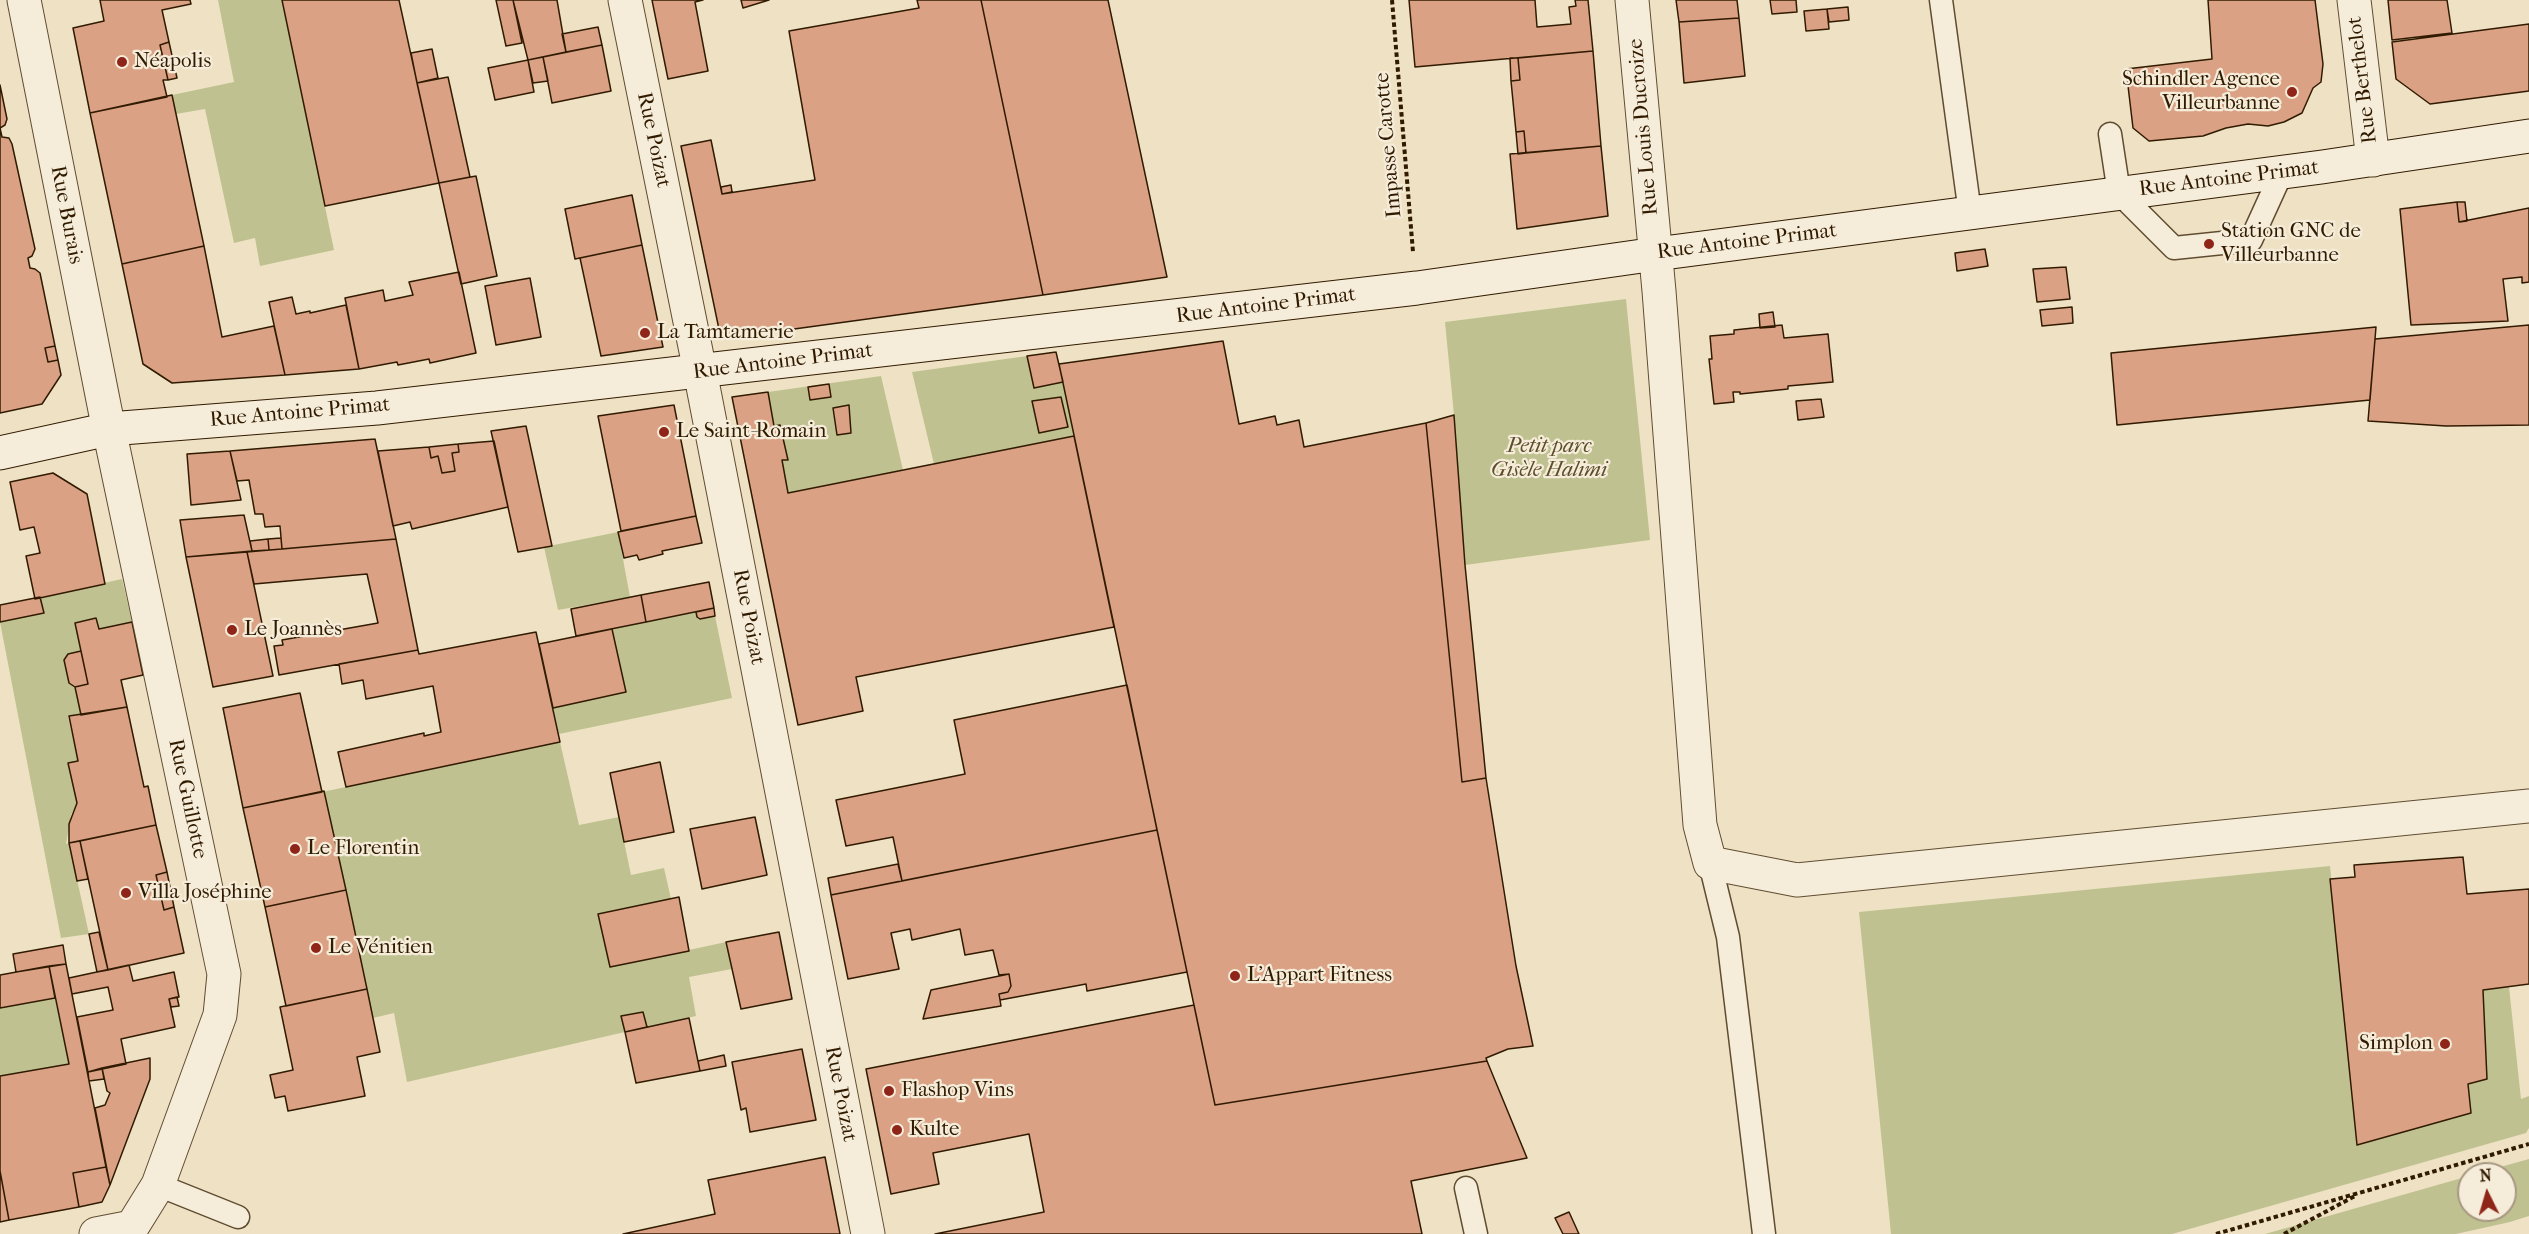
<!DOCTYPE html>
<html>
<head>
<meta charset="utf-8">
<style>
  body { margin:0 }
  #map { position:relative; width:2529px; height:1234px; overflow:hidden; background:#efe2c4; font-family:"IM FELL French Canon",serif }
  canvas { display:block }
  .north { position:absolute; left:2457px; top:1162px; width:60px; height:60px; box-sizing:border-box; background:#f5ecd9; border:2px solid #a79882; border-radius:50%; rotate:355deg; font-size:16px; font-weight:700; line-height:24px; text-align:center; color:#311b00 }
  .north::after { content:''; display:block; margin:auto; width:21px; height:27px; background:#8f2418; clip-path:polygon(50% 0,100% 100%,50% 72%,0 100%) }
</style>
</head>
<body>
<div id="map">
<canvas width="2529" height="1234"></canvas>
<div class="north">N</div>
</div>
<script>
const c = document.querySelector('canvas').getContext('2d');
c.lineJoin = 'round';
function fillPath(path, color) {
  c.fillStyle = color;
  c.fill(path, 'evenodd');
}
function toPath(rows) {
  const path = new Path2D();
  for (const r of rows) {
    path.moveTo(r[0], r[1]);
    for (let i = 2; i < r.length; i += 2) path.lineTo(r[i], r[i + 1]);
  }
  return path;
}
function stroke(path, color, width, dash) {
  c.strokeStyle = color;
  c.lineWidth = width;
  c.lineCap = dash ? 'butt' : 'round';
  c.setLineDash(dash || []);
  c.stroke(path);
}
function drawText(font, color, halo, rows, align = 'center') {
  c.font = font + ' "IM FELL French Canon",serif';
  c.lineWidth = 4.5;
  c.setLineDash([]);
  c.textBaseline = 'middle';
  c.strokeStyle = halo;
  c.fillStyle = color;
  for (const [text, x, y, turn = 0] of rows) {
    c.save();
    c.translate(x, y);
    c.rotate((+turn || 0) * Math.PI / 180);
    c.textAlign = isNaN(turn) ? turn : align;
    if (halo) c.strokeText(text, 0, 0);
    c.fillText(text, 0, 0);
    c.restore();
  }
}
const green = toPath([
  [218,0,282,0,334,250,260,266,255,238,234,243,205,109,176,114,172,95,234,82],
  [1626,299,1650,540,1465,565,1454,415,1445,322],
  [1027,356,1034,388,1063,382,1074,436,934,464,912,372],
  [881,376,903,470,788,493,782,460,787,459,780,425,774,426,768,392],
  [618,532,630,597,558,610,544,547],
  [122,579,132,622,99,629,96,618,75,623,81,651,64,660,69,683,75,687,81,715,68,717,78,761,69,763,77,803,71,815,66,844,69,843,89,934,61,938,0,622,43,613,40,597],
  [696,612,700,619,715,616,732,698,559,734,553,708,626,692,612,629],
  [560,742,579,825,619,817,631,875,664,868,671,899,599,914,610,967,726,942,732,969,689,977,696,1016,647,1027,643,1012,622,1016,625,1032,407,1082,394,1013,373,1018,322,792],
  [2330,866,2357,1145,2468,1084,2486,1079,2483,990,2509,987,2521,1099,2529,1096,2529,1128,2526,1133,2172,1234,1891,1234,1859,912],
  [55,998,69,1064,0,1076,0,1008],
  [2529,1159,2529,1216,2510,1222,2456,1234,2265,1234,2469,1176,2469,1210,2505,1210,2505,1174,2475,1174]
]);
const building = toPath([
  [100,0,190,0,191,4,162,10,169,42,160,45,168,80,163,80,167,97,90,113,73,28,104,21,100,0],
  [282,0,399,0,439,183,325,206,282,0],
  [496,0,513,0,522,43,506,46,496,0],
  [513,0,557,0,566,52,528,60,513,0],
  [652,0,703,0,695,2,708,71,668,79,652,0],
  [741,0,769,0,743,8,741,0],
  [917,0,981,0,1043,295,721,339,681,146,711,140,722,194,815,180,789,31,919,8,917,0],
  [981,0,1108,0,1167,277,1043,295,981,0],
  [1409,0,1535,0,1537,27,1571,24,1569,7,1576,6,1575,0,1588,0,1593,51,1415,67,1409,0],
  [1676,0,1737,0,1739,18,1679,22,1676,0],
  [1770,0,1796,0,1797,12,1772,14,1770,0],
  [2208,0,2315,0,2323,64,2321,82,2313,88,2302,113,2284,122,2268,126,2248,124,2226,128,2203,136,2149,141,2133,128,2126,69,2212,59,2208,0],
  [2388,0,2447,0,2452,33,2392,40,2388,0],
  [1848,7,1849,20,1829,22,1827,9,1848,7],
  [1827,9,1829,29,1806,31,1804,11,1827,9],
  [1739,18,1745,76,1684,83,1679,22,1739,18],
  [2529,24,2529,91,2430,104,2396,79,2392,42,2529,24],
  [598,27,602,45,566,52,562,34,598,27],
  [169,42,177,78,168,80,160,45,169,42],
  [602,45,611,91,552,103,543,57,602,45],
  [432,49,438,78,417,83,411,53,432,49],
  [1593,51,1601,146,1526,153,1524,131,1516,132,1511,81,1520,80,1518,58,1593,51],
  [543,57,548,81,533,83,528,60,543,57],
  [1510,58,1518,58,1520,80,1511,81,1510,58],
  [528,60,534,92,495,100,488,68,528,60],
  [448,77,470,177,439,183,417,83,448,77],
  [0,85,7,119,5,125,0,128,2,137,9,138,12,144,35,249,32,256,28,258,30,268,35,269,40,273,55,346,45,348,48,362,58,360,61,375,42,404,0,413,0,85],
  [172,95,204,246,122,264,90,113,172,95],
  [1524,131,1526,153,1518,154,1516,132,1524,131],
  [1601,146,1608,216,1517,229,1510,154,1601,146],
  [476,176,497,276,461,284,439,183,476,176],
  [731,185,732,192,722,194,721,187,731,185],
  [632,195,642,245,575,259,565,209,632,195],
  [2457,202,2459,222,2529,208,2529,282,2522,283,2522,277,2503,279,2508,321,2411,325,2400,209,2457,202],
  [2457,202,2465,202,2467,221,2459,222,2457,202],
  [642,245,663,347,601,356,580,258,642,245],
  [204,246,222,337,274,326,285,375,172,383,143,364,122,264,204,246],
  [1985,249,1988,266,1957,271,1955,253,1985,249],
  [2066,267,2070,299,2037,302,2033,269,2066,267],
  [459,272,476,353,430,363,429,359,398,365,397,362,359,369,345,298,383,290,385,301,413,295,409,282,459,272],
  [530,278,541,337,496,345,485,286,530,278],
  [292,297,296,314,310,311,310,313,346,305,359,369,285,375,269,302,292,297],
  [2072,307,2073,323,2042,326,2040,310,2072,307],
  [1773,312,1775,327,1760,328,1759,314,1773,312],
  [1782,325,1784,338,1828,334,1833,382,1788,386,1788,389,1740,394,1740,392,1733,392,1734,402,1714,404,1709,359,1712,359,1710,336,1734,334,1734,330,1782,325],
  [2529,325,2529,425,2446,426,2368,421,2375,339,2529,325],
  [2376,327,2370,400,2117,425,2111,353,2376,327],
  [1223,341,1239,424,1275,416,1277,425,1299,420,1304,447,1426,423,1462,782,1486,778,1516,966,1533,1046,1508,1049,1486,1058,1487,1061,1215,1105,1059,364,1223,341],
  [55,346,58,360,48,362,45,348,55,346],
  [1056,352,1063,382,1034,388,1027,356,1056,352],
  [829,384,831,397,810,400,808,387,829,384],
  [768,392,774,426,780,425,788,460,782,460,788,493,1074,436,1114,627,856,677,863,711,798,725,732,397,768,392],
  [1061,397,1068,427,1039,433,1032,401,1061,397],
  [1821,399,1824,417,1798,420,1796,401,1821,399],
  [674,405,696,516,621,531,598,416,674,405],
  [849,405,851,433,837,435,833,408,849,405],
  [1454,415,1465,565,1486,778,1462,782,1426,423,1454,415],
  [526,426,552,546,518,552,491,431,526,426],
  [375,439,396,539,282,549,280,526,265,527,263,514,255,514,249,480,237,481,230,451,375,439],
  [494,441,508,507,412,529,410,522,393,526,378,451,429,447,431,458,438,456,442,473,455,471,452,453,459,452,458,444,494,441],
  [458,444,459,452,452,453,455,471,442,473,438,456,431,458,429,447,458,444],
  [230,451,241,500,191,505,187,454,230,451],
  [53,473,87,494,105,584,35,599,26,556,40,553,34,527,20,530,10,482,53,473],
  [244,515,252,551,186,557,180,520,244,515],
  [696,516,702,543,662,551,663,554,639,560,637,555,624,558,618,532,696,516],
  [281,538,282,549,269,550,268,539,281,538],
  [268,539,269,550,252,551,250,541,268,539],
  [396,539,418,650,279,675,274,646,283,645,282,640,378,623,367,574,254,584,247,552,396,539],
  [247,552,273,676,213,687,186,557,247,552],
  [709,582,714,608,646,622,641,595,709,582],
  [641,595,646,622,576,636,571,609,641,595],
  [40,597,44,613,0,622,0,605,40,597],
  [714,608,715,616,700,619,697,617,696,612,714,608],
  [96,618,99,629,132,622,143,675,121,680,127,707,81,715,75,687,88,684,75,623,96,618],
  [612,629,626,692,553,708,539,644,612,629],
  [536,632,560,742,346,787,338,752,424,733,424,736,441,732,433,686,366,699,363,680,342,684,339,664,418,650,419,654,536,632],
  [81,651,88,684,75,687,69,683,64,660,68,654,81,651],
  [1127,685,1157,830,902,881,893,837,846,846,836,800,965,774,954,720,1127,685],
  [300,693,322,792,243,808,223,708,300,693],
  [127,707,144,787,148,786,156,825,69,843,69,824,77,803,68,763,78,761,69,716,127,707],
  [660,762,674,832,624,842,610,773,660,762],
  [324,791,346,890,265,907,243,808,324,791],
  [755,817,767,875,702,889,690,829,755,817],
  [156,825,167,872,156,875,164,910,174,907,184,953,108,970,80,841,156,825],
  [1157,830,1187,972,1087,991,1086,984,1000,1000,999,994,1008,992,1011,986,1009,974,999,975,993,950,965,955,960,929,912,940,910,929,891,933,899,969,848,979,831,895,1157,830],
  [80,841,88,879,77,881,69,843,80,841],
  [2463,857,2467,894,2529,889,2529,984,2483,990,2487,1079,2468,1084,2471,1113,2357,1145,2330,879,2355,877,2354,865,2463,857],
  [898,864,902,881,831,895,828,878,898,864],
  [167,872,174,907,164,910,156,875,167,872],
  [346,890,367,989,286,1006,265,907,346,890],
  [679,897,689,951,610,967,598,914,679,897],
  [99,932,108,970,97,972,89,934,99,932],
  [779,932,792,999,741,1009,726,942,779,932],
  [63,945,66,964,16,972,13,954,63,945],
  [66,964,106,1167,73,1173,79,1207,9,1220,0,1171,0,1076,69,1064,49,966,66,964],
  [129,965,133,981,174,972,179,997,169,999,175,1027,121,1039,126,1064,88,1072,77,1017,113,1010,108,987,72,994,69,978,129,965],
  [49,966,55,998,0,1008,0,975,49,966],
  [1009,974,1011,986,1008,992,999,994,1001,1006,923,1019,931,990,1009,974],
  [367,989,380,1052,357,1057,365,1096,288,1111,285,1096,275,1098,270,1075,293,1070,280,1007,367,989],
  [177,997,179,1006,171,1007,169,999,177,997],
  [1194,1005,1215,1105,1487,1061,1527,1158,1411,1181,1422,1234,935,1234,1044,1212,1029,1134,933,1153,939,1184,891,1194,866,1069,1194,1005],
  [643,1012,647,1027,625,1032,621,1016,643,1012],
  [689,1018,700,1071,636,1083,625,1032,689,1018],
  [802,1049,816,1120,750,1132,746,1108,741,1110,732,1062,802,1049],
  [724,1055,726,1066,700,1071,698,1061,724,1055],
  [150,1058,150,1079,110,1185,95,1108,105,1105,110,1093,107,1091,102,1068,150,1058],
  [102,1068,104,1079,89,1081,88,1072,102,1068],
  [825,1157,840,1234,623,1234,715,1214,708,1180,825,1157],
  [106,1167,110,1185,102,1202,79,1207,73,1173,106,1167],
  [0,1171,9,1220,0,1222,0,1171],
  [1569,1212,1579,1234,1563,1234,1555,1218,1569,1212]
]);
const path = toPath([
  [1392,0,1413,252],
  [2216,1234,2529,1144],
  [2284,1234,2355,1196]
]);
const service = toPath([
  [1941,0,1970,213],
  [2110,134,2119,193,2174,248,2251,240,2282,172],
  [1710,863,1728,937,1764,1234],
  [158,1185,238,1217],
  [1466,1188,1476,1234]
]);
const minor = toPath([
  [24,0,105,410,224,974,220,1015,158,1185,132,1227,96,1234],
  [625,0,700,371,868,1234],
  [1632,0,1659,291,1700,825,1710,863,1797,880,2529,806],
  [2354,0,2373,160]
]);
const secondary = toPath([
  [0,453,109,429,377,408,1417,288,1656,254,2322,167,2529,136]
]);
const markers = [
  [122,62,6,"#8f2418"],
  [2292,92,6,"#8f2418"],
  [2209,244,6,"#8f2418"],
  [645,333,6,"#8f2418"],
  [664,432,6,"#8f2418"],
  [232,630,6,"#8f2418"],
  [295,849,6,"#8f2418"],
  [126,893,6,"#8f2418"],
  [316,948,6,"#8f2418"],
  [1235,976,6,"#8f2418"],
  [2445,1044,6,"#8f2418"],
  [889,1091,6,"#8f2418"],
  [897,1130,6,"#8f2418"]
];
const poiNames = [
  ["Néapolis",134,62],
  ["Schindler Agence",2280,80,"right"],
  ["Villeurbanne",2280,104,"right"],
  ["Station GNC de",2221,232],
  ["Villeurbanne",2221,256],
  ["La Tamtamerie",657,333],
  ["Le Saint-Romain",676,432],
  ["Le Joannès",244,630],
  ["Le Florentin",307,849],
  ["Villa Joséphine",138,893],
  ["Le Vénitien",328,948],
  ["L'Appart Fitness",1247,976],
  ["Simplon",2433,1044,"right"],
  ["Flashop Vins",901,1091],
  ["Kulte",909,1130]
];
const streetNames = [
  ["Rue Berthelot",2363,80,-97],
  ["Rue Louis Ducroize",1644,127,-95],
  ["Rue Poizat",653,140,78],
  ["Impasse Carotte",1389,145,-95],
  ["Rue Antoine Primat",2229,179,-7],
  ["Rue Burais",66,215,79],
  ["Rue Antoine Primat",1747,242,-7],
  ["Rue Antoine Primat",1266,306,-7],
  ["Rue Antoine Primat",783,362,-7],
  ["Rue Antoine Primat",300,413,-5],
  ["Rue Poizat",748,617,79],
  ["Rue Guillotte",187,799,78],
  ["Rue Poizat",840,1094,79]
];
const parkNames = [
  ["Petit parc",1549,447],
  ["Gisèle Halimi",1549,471]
];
fillPath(green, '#bfc290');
fillPath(building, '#daa185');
stroke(building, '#311b00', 1.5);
stroke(service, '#604d31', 25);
stroke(minor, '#604d31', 35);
stroke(secondary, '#311b00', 35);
stroke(path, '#311b00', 4, [4.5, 3]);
stroke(service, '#f5ecd9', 22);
stroke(minor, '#f5ecd9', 33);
stroke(secondary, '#f5ecd9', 33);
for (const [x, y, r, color] of markers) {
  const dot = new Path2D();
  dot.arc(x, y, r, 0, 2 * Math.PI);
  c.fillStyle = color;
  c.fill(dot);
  stroke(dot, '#f5ecd9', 2);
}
drawText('21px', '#311b00', '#f5ecd9', poiNames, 'left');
drawText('21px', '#311b00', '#f5ecd9', streetNames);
drawText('italic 21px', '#5c4d2b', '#f5ecd9', parkNames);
</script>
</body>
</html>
